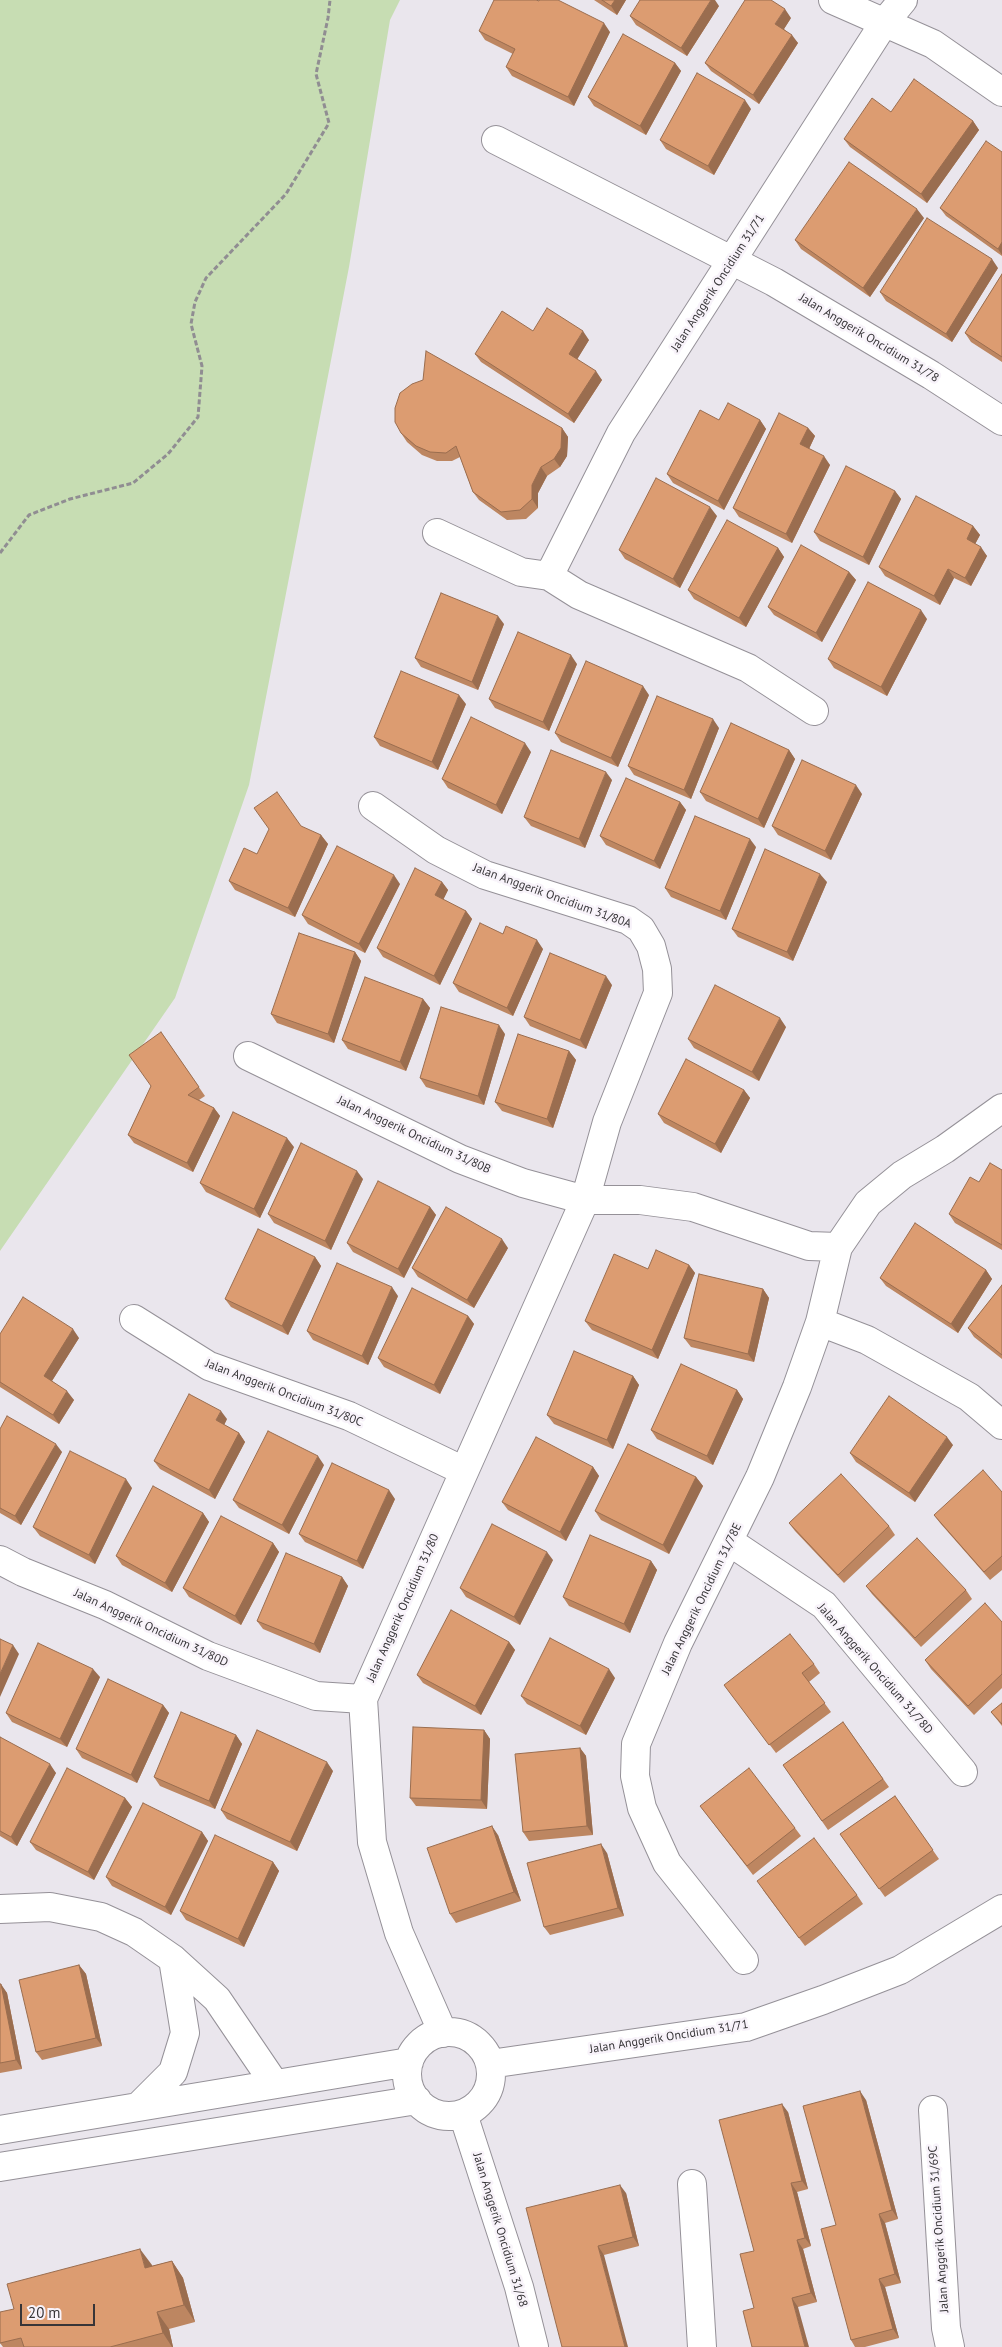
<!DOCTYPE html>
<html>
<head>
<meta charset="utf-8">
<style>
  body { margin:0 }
  #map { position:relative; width:1002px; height:2347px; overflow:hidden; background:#eae6ed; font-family:"PT Sans",sans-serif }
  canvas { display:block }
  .scale { position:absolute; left:20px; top:2304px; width:75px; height:22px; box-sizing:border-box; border:2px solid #373538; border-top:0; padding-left:6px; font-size:15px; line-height:18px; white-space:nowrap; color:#373538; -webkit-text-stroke:4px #f8f3fa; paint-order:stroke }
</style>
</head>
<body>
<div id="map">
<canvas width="1002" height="2347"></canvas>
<div class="scale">20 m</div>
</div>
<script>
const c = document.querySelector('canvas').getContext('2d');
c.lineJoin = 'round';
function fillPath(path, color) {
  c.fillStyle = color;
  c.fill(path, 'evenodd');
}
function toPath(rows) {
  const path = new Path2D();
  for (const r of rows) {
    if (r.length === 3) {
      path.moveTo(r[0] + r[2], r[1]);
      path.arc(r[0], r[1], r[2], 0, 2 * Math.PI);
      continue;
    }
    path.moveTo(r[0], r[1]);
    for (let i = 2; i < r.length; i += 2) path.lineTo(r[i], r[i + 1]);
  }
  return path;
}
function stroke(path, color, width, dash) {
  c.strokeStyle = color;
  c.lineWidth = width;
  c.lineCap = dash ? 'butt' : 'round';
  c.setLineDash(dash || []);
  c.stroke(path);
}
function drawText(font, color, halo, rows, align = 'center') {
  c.font = font + ' "PT Sans",sans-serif';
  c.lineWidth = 5;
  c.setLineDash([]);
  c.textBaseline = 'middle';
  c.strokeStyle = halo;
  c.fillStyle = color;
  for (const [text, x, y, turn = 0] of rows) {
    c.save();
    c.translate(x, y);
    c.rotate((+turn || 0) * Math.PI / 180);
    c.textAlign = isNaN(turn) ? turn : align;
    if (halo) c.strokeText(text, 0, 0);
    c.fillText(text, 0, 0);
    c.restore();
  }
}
const green = toPath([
  [0,0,400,0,390,20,349,267,249,785,175,998,0,1251]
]);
const path = toPath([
  [0,553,29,515,70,499,133,483,168,454,198,417,202,366,191,324,195,302,206,278,286,194,329,123,316,74,328,18,330,0]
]);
const minor = toPath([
  [833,0,933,44,1002,92],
  [496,140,774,282,931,375,1002,421],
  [437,533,521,572,549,576,579,595,748,668,814,711],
  [549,576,621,433,884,23,903,0],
  [373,806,436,850,485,875,628,920,641,929,651,946,657,969,658,993,607,1122,585,1200,363,1699,372,1842,399,1933,443,2033],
  [248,1056,460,1159,523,1183,585,1200,640,1200,693,1207,809,1246,838,1247,868,1203,902,1175,945,1149,1002,1108],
  [134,1319,209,1366,349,1416,464,1471],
  [820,1322,867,1340,969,1397,1002,1425],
  [730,1542,824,1605,963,1772],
  [0,1560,23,1572,105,1605,208,1656,316,1696,363,1699],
  [0,1909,50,1907,101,1917,134,1932,173,1959,217,1999,274,2083],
  [744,1960,667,1863,642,1808,635,1776,636,1744,678,1643,760,1477,797,1387,820,1322,838,1247],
  [449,2074,42],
  [490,2064,746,2027,823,2000,900,1970,1002,1909],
  [139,2106,173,2072,185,2033,173,1959],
  [933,2110,946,2328,950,2347],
  [463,2114,519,2287,534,2347],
  [0,2130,409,2062],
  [0,2167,417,2100],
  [692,2184,702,2347]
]);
const wall = toPath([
  [594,0,626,0,617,15],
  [719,6,687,56,636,25,630,16],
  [791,18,784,29,798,43,759,104,711,71,705,63],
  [479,31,610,32,574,106,512,76,506,67,513,54,485,40],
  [675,63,681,71,646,135,594,106,588,97],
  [751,109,714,175,666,149,660,140],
  [891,112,973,121,979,130,927,203,850,147,844,139],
  [1002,152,1002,256,946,216,940,208],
  [924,218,870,297,801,249,795,240],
  [998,268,952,342,886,301,880,292],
  [1002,274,1002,362,971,342,965,333],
  [533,331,589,340,577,359,602,380,574,423,481,362,475,354],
  [760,420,766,429,724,510,673,483,667,474],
  [562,428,568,437,567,456,560,467,547,476,538,493,538,508,526,519,507,520,479,500,473,492,460,457,452,461,437,461,422,455,407,442,401,433],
  [808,428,815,436,809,449,830,465,792,543,739,517,733,508],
  [895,491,901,499,869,565,820,541,814,532],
  [717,516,680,588,625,559,619,550],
  [973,526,980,535,975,544,987,556,971,586,954,578,940,605,885,576,879,567],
  [778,548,784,557,746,627,694,599,688,590],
  [849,572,856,580,822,642,774,615,768,607],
  [927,619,887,696,834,668,828,659],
  [504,624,478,690,421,667,415,658],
  [577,664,549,731,495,708,489,699],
  [649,695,618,767,561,742,555,733],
  [466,704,438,770,380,746,374,737],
  [719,728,691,799,634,775,628,766],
  [789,750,795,759,764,828,706,801,700,792],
  [531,752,502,814,448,788,442,779],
  [612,780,585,848,531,826,524,817],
  [862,794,831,860,778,835,772,826],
  [680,802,686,810,660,869,606,845,600,836],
  [321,835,328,844,295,917,235,890,229,881,257,854],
  [756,847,726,920,671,897,665,888],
  [442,882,448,890,443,900,466,911,472,919,440,985,383,957,377,948],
  [827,882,793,961,738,937,732,929],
  [400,884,365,953,308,924,302,915],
  [503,934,543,949,513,1016,459,992,453,983],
  [355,952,361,961,334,1043,277,1023,271,1014],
  [612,985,586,1049,530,1026,524,1017],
  [423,999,430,1008,406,1071,348,1049,342,1040],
  [786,1027,759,1081,694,1048,688,1039],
  [161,1032,205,1096,199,1100,214,1108,220,1116,193,1172,134,1143,128,1135,151,1086],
  [505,1034,484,1105,426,1087,420,1078],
  [569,1051,576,1060,553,1128,502,1111,495,1102],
  [744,1090,750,1098,721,1153,664,1123,658,1114],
  [294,1147,260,1218,206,1192,200,1183],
  [1002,1170,1002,1250,955,1223,949,1214,979,1182],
  [363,1179,331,1250,274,1223,268,1214],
  [430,1207,436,1215,404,1278,353,1252,347,1243],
  [508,1248,474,1308,418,1277,412,1268],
  [315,1257,321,1266,288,1335,231,1307,225,1299],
  [689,1265,695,1273,658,1359,592,1330,585,1321,648,1269],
  [986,1270,992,1279,958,1333,886,1286,880,1278],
  [1002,1285,1002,1359,974,1337,968,1328],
  [763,1289,769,1298,754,1362,691,1347,684,1338],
  [398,1296,368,1365,313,1340,307,1331],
  [468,1316,474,1324,440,1394,384,1367,378,1358],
  [0,1334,79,1338,52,1381,74,1400,59,1424,0,1387],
  [633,1376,639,1385,613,1449,554,1424,547,1415],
  [737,1390,743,1399,713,1465,657,1439,651,1430],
  [227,1419,224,1425,239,1433,245,1442,215,1499,160,1469,154,1461],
  [0,1429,62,1452,21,1525,0,1513],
  [953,1445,915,1502,856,1462,850,1453],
  [324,1465,289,1534,239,1508,233,1500],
  [593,1467,599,1476,566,1541,508,1510,502,1502],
  [696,1477,703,1486,669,1554,601,1520,595,1511],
  [132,1488,95,1564,40,1536,33,1527],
  [1002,1492,1002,1570,990,1580,940,1523,934,1515],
  [395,1499,363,1569,305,1542,299,1534],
  [203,1513,209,1522,172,1592,122,1565,116,1556],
  [789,1523,889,1526,895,1535,844,1583,795,1531],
  [273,1543,279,1552,241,1625,189,1597,183,1588],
  [553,1560,520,1625,466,1597,460,1588],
  [651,1561,657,1570,630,1633,569,1606,563,1597],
  [342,1577,348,1586,320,1653,263,1629,257,1621],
  [866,1586,966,1590,972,1599,921,1647,872,1594],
  [1002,1622,1002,1688,974,1715,931,1669,925,1660],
  [509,1642,515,1650,481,1715,423,1683,417,1675],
  [814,1664,820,1673,809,1682,831,1712,776,1753,724,1685],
  [100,1677,67,1747,12,1722,6,1713],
  [615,1678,586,1735,527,1704,521,1696],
  [1002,1703,1002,1726,991,1712],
  [163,1705,169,1713,137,1783,82,1758,76,1749],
  [843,1722,889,1787,828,1830,783,1765],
  [484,1730,490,1739,487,1809,416,1806,410,1798],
  [236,1735,242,1744,215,1809,160,1786,154,1777],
  [0,1737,56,1773,17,1846,0,1836],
  [580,1748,586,1756,593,1835,529,1841,523,1832],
  [333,1771,297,1851,227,1819,221,1810],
  [895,1796,939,1859,885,1897,840,1834],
  [125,1798,132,1807,94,1880,36,1850,30,1842],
  [700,1806,795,1828,801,1836,753,1875],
  [202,1832,208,1841,171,1915,112,1886,106,1877],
  [498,1835,521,1901,456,1923,450,1914],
  [607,1853,624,1916,550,1935,544,1927],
  [273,1862,279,1871,244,1947,186,1920,180,1911],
  [763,1890,857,1895,863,1904,805,1946],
  [79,1965,86,1974,102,2046,42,2060,36,2052],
  [0,1984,7,1993,22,2069,0,2073],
  [866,2100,898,2219,885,2223,901,2283,885,2287,899,2338,865,2347,855,2347,851,2340,836,2225],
  [788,2112,808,2189,797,2192,811,2246,803,2249,817,2302,798,2307,754,2308,754,2251],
  [626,2193,639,2246,604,2255,526,2208],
  [172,2261,183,2278,195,2322,169,2329,173,2347,3,2347,0,2343,14,2309,152,2265,152,2266]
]);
const shadedWall = toPath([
  [615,0,626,0,617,15,611,6],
  [711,0,715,0,719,6,687,56,681,48],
  [785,9,791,18,782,32,775,24],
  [604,23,610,32,574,106,568,97],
  [792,35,798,43,759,104,753,95],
  [675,63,681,71,646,135,640,126],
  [745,100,751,109,714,175,708,166],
  [973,121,979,130,927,203,921,194],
  [917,209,924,218,870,297,863,288],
  [1002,242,1002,255,998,249],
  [992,259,998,268,952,342,946,334],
  [583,331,589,340,575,363,569,354],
  [596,371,602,380,574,423,568,414],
  [760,420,766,429,724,510,718,501],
  [562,428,568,437,567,456,560,467,554,459],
  [808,428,815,436,807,453,800,444],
  [824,456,830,465,792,543,786,534],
  [541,467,547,476,538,493,538,508,532,499,532,485],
  [895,491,901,499,869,565,863,557],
  [710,507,717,516,680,588,673,579],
  [973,526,980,535,973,548,967,539],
  [981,547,987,556,971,586,965,578],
  [778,548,784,557,746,627,739,618],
  [948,569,954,578,940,605,934,596],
  [849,572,856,580,822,642,816,633],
  [921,610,927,619,887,696,881,687],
  [498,616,504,624,478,690,472,682],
  [571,655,577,664,549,731,543,722],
  [643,686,649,695,618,767,611,758],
  [459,695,466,704,438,770,432,762],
  [713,719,719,728,691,799,684,790],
  [525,743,531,752,502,814,496,805],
  [789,750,795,759,764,828,758,819],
  [606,772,612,780,585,848,579,839],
  [856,785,862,794,831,860,825,851],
  [680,802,686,810,660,869,654,861],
  [321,835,328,844,295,917,288,908],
  [750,839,756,847,726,920,720,911],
  [820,874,827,882,793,961,787,952],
  [394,875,400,884,365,953,359,944],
  [442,882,448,890,441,904,435,895],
  [466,911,472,919,440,985,434,976],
  [537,940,543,949,513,1016,507,1008],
  [355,952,361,961,334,1043,328,1034],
  [606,976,612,985,586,1049,580,1040],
  [423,999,430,1008,406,1071,400,1062],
  [780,1018,786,1027,759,1081,752,1072],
  [499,1025,505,1034,484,1105,478,1096],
  [569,1051,576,1060,553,1128,547,1119],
  [744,1090,750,1098,721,1153,715,1144],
  [214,1108,220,1116,193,1172,187,1163],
  [287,1138,294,1147,260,1218,254,1209],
  [357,1171,363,1179,331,1250,325,1241],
  [430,1207,436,1215,404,1278,398,1269],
  [502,1239,508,1248,474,1308,467,1300],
  [315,1257,321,1266,288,1335,282,1326],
  [689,1265,695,1273,658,1359,652,1350],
  [986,1270,992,1279,958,1333,951,1324],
  [392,1287,398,1296,368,1365,362,1356],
  [763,1289,769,1298,754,1362,748,1354],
  [468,1316,474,1324,440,1394,434,1385],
  [73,1329,79,1338,50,1384,44,1376],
  [633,1376,639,1385,613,1449,607,1440],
  [737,1390,743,1399,713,1465,707,1456],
  [67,1391,74,1400,59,1424,53,1415],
  [221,1411,227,1419,222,1429,216,1420],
  [239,1433,245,1442,215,1499,209,1490],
  [947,1437,953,1445,915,1502,909,1493],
  [56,1444,62,1452,21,1525,15,1516],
  [318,1456,324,1465,289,1534,282,1525],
  [593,1467,599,1476,566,1541,560,1532],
  [696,1477,703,1486,669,1554,663,1545],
  [126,1479,132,1488,95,1564,89,1555],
  [389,1490,395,1499,363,1569,357,1561],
  [203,1513,209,1522,172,1592,165,1583],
  [273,1543,279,1552,241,1625,235,1616],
  [547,1552,553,1560,520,1625,514,1617],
  [651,1561,657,1570,630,1633,624,1624],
  [342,1577,348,1586,320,1653,314,1644],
  [509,1642,515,1650,481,1715,475,1706],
  [13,1645,19,1654,0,1697,0,1674],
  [93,1669,100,1677,67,1747,60,1739],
  [609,1669,615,1678,586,1735,580,1726],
  [163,1705,169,1713,137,1783,131,1775],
  [484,1730,490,1739,487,1809,481,1800],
  [236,1735,242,1744,215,1809,209,1801],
  [580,1748,586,1756,593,1835,587,1826],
  [327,1762,333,1771,297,1851,290,1842],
  [50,1764,56,1773,17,1846,11,1837],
  [125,1798,132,1807,94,1880,88,1872],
  [492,1826,498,1835,521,1901,514,1892],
  [202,1832,208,1841,171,1915,165,1907],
  [601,1844,607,1853,624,1916,618,1908],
  [273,1862,279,1871,244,1947,238,1939],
  [79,1965,86,1974,102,2046,96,2038],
  [1,1984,7,1993,22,2069,16,2060],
  [860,2091,866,2100,898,2219,892,2210],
  [782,2104,788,2112,808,2189,802,2181],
  [791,2183,797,2192,811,2246,805,2238],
  [620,2185,626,2193,639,2246,633,2237],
  [879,2214,885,2223,901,2283,895,2274],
  [797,2240,803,2249,817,2302,811,2293],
  [598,2246,604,2255,628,2347,625,2347],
  [140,2249,152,2265,157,2285,145,2268],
  [172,2261,183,2278,195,2322,184,2305],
  [879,2279,885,2287,899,2338,893,2329],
  [792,2298,798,2307,809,2347,805,2347],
  [157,2312,169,2329,173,2347,172,2347,163,2333]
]);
const building = toPath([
  [494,0,536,0,539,1,539,0,558,0,604,23,568,97,506,67,515,49,479,31,494,0],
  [602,0,615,0,611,6,602,0],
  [640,0,711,0,681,48,630,16,640,0],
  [745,0,771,0,785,9,775,24,792,35,753,95,705,63,745,0],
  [623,34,675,63,640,126,588,97,623,34],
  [697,73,745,100,708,166,660,140,697,73],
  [914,79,973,121,921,194,844,139,872,98,891,112,914,79],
  [986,141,1002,152,1002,242,998,249,940,208,986,141],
  [849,162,917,209,863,288,795,240,849,162],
  [927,218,992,259,946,334,880,292,927,218],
  [1002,274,1002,357,965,333,1002,274],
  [547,308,583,331,569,354,596,371,568,414,475,354,502,311,533,331,547,308],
  [426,351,562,428,561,448,554,459,541,467,532,485,532,499,520,510,501,512,473,492,456,446,446,453,430,452,416,446,401,433,395,422,395,408,400,393,412,384,423,380,426,351],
  [728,403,760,420,718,501,667,474,700,410,719,420,728,403],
  [779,413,808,428,800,444,824,456,786,534,733,508,779,413],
  [846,466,895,491,863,557,814,532,846,466],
  [656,478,710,507,673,579,619,550,656,478],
  [916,496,973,526,967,539,981,547,965,578,948,569,934,596,879,567,916,496],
  [727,520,778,548,739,618,688,590,727,520],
  [801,545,849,572,816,633,768,607,801,545],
  [868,582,921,610,881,687,828,659,868,582],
  [441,593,498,616,472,682,415,658,441,593],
  [518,632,571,655,543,722,489,699,518,632],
  [586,661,643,686,611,758,555,733,586,661],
  [401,671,459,695,432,762,374,737,401,671],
  [657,696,713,719,684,790,628,766,657,696],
  [471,717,525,743,496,805,442,779,471,717],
  [731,723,789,750,758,819,700,792,731,723],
  [551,750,606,772,579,839,524,817,551,750],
  [802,760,856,785,825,851,772,826,802,760],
  [626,778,680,802,654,861,600,836,626,778],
  [277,792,301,826,321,835,288,908,229,881,244,848,257,854,269,829,254,808,277,792],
  [695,816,750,839,720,911,665,888,695,816],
  [337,846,394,875,359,944,302,915,337,846],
  [765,849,820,874,787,952,732,929,765,849],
  [415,868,442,882,435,895,466,911,434,976,377,948,415,868],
  [480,923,503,934,506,926,537,940,507,1008,453,983,480,923],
  [299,933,355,952,328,1034,271,1014,299,933],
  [550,953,606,976,580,1040,524,1017,550,953],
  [365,977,423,999,400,1062,342,1040,365,977],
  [715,985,780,1018,752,1072,688,1039,715,985],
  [441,1007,499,1025,478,1096,420,1078,441,1007],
  [161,1032,199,1087,188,1095,214,1108,187,1163,128,1135,151,1086,129,1055,161,1032],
  [518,1034,569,1051,547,1119,495,1102,518,1034],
  [686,1059,744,1090,715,1144,658,1114,686,1059],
  [233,1112,287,1138,254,1209,200,1183,233,1112],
  [301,1143,357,1171,325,1241,268,1214,301,1143],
  [990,1163,1002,1170,1002,1245,949,1214,970,1177,979,1182,990,1163],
  [378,1181,430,1207,398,1269,347,1243,378,1181],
  [446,1207,502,1239,467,1300,412,1268,446,1207],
  [915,1223,986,1270,951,1324,880,1278,915,1223],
  [258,1229,315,1257,282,1326,225,1299,258,1229],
  [656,1250,689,1265,652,1350,585,1321,614,1254,648,1269,656,1250],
  [337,1263,392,1287,362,1356,307,1331,337,1263],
  [699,1274,763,1289,748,1354,684,1338,699,1274],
  [1002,1285,1002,1355,968,1328,1002,1285],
  [412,1288,468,1316,434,1385,378,1358,412,1288],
  [23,1297,73,1329,44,1376,67,1391,53,1415,0,1382,0,1334,23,1297],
  [574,1351,633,1376,607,1440,547,1415,574,1351],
  [681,1364,737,1390,707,1456,651,1430,681,1364],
  [189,1394,221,1411,216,1420,239,1433,209,1490,154,1461,189,1394],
  [889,1396,947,1437,909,1493,850,1453,889,1396],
  [7,1416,56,1444,15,1516,0,1508,0,1429,7,1416],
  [268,1431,318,1456,282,1525,233,1500,268,1431],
  [536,1437,593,1467,560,1532,502,1502,536,1437],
  [628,1444,696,1477,663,1545,595,1511,628,1444],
  [70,1451,126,1479,89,1555,33,1527,70,1451],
  [332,1463,389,1490,357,1561,299,1534,332,1463],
  [983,1470,1002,1492,1002,1556,984,1572,934,1515,983,1470],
  [841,1474,889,1526,838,1575,789,1523,841,1474],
  [153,1486,203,1513,165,1583,116,1556,153,1486],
  [221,1516,273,1543,235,1616,183,1588,221,1516],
  [492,1524,547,1552,514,1617,460,1588,492,1524],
  [590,1535,651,1561,624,1624,563,1597,590,1535],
  [917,1538,966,1590,915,1638,866,1586,917,1538],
  [286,1553,342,1577,314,1644,257,1621,286,1553],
  [985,1603,1002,1622,1002,1674,968,1706,925,1660,985,1603],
  [451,1610,509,1642,475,1706,417,1675,451,1610],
  [790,1634,814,1664,802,1673,825,1703,769,1745,724,1685,790,1634],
  [550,1638,609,1669,580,1726,521,1696,550,1638],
  [0,1639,13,1645,0,1674,0,1639],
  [38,1643,93,1669,60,1739,6,1713,38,1643],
  [108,1679,163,1705,131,1775,76,1749,108,1679],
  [1002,1703,1002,1724,991,1712,1002,1703],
  [181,1712,236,1735,209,1801,154,1777,181,1712],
  [843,1722,883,1779,822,1821,783,1765,843,1722],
  [413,1727,484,1730,481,1800,410,1798,413,1727],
  [257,1730,327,1762,290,1842,221,1810,257,1730],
  [0,1737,50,1764,11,1837,0,1831,0,1737],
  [580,1748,587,1826,523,1832,515,1754,580,1748],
  [67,1768,125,1798,88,1872,30,1842,67,1768],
  [749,1768,795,1828,747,1866,700,1806,749,1768],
  [895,1796,933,1850,879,1889,840,1834,895,1796],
  [143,1803,202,1832,165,1907,106,1877,143,1803],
  [492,1826,514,1892,450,1914,427,1848,492,1826],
  [215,1835,273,1862,238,1939,180,1911,215,1835],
  [814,1838,857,1895,799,1938,757,1881,814,1838],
  [601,1844,618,1908,544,1927,527,1863,601,1844],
  [79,1965,96,2038,36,2052,19,1980,79,1965],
  [0,1984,1,1984,16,2060,0,2063,0,1984],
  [860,2091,892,2210,879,2214,895,2274,879,2279,893,2329,851,2340,821,2229,836,2225,803,2106,860,2091],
  [782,2104,802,2181,791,2183,805,2238,797,2240,811,2293,792,2298,805,2347,752,2347,743,2311,754,2308,740,2254,754,2251,719,2120,782,2104],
  [620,2185,633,2237,598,2246,625,2347,562,2347,526,2208,620,2185],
  [140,2249,145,2268,172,2261,184,2305,157,2312,163,2333,110,2347,24,2347,21,2338,0,2343,0,2312,14,2309,7,2284,140,2249]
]);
const streetNames = [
  ["Jalan Anggerik Oncidium 31/71",718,283,-57],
  ["Jalan Anggerik Oncidium 31/78",869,338,31],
  ["Jalan Anggerik Oncidium 31/80A",552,896,20],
  ["Jalan Anggerik Oncidium 31/80B",414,1135,25],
  ["Jalan Anggerik Oncidium 31/80C",284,1393,21],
  ["Jalan Anggerik Oncidium 31/78E",702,1599,-64],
  ["Jalan Anggerik Oncidium 31/80",403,1608,-66],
  ["Jalan Anggerik Oncidium 31/80D",151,1628,25],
  ["Jalan Anggerik Oncidium 31/78D",875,1669,49],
  ["Jalan Anggerik Oncidium 31/71",669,2037,-9],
  ["Jalan Anggerik Oncidium 31/69C",939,2229,-94],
  ["Jalan Anggerik Oncidium 31/68",500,2230,73]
];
fillPath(green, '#c7ddb3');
stroke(minor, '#959198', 30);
stroke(path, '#908d92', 3, [5, 2.5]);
stroke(minor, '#fff', 28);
fillPath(wall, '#bd8661');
fillPath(shadedWall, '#9a6d4f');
fillPath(building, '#dc9c71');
stroke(building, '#9a6d4f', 1);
drawText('12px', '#373538', '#f8f3fa', streetNames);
</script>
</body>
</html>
